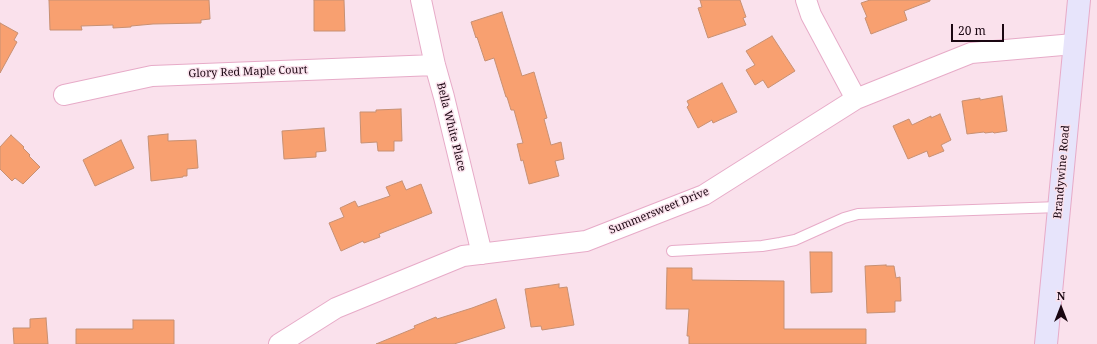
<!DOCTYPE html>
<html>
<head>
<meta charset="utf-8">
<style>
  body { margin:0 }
  #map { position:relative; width:1097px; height:344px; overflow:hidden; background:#fae1ec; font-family:"Noto Serif",serif }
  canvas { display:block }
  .north { position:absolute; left:1041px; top:288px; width:40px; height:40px; -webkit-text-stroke:3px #fae1ec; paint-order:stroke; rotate:0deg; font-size:11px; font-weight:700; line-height:16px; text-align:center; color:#1a0611 }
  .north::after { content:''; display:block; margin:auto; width:14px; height:18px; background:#1a0611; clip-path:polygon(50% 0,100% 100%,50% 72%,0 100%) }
  .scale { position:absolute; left:951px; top:24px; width:53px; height:18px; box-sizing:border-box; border:2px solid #1a0611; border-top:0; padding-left:5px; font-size:12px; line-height:14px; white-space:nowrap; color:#1a0611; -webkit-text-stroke:3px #fae1ec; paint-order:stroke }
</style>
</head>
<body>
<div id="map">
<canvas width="1097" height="344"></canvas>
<div class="north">N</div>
<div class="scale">20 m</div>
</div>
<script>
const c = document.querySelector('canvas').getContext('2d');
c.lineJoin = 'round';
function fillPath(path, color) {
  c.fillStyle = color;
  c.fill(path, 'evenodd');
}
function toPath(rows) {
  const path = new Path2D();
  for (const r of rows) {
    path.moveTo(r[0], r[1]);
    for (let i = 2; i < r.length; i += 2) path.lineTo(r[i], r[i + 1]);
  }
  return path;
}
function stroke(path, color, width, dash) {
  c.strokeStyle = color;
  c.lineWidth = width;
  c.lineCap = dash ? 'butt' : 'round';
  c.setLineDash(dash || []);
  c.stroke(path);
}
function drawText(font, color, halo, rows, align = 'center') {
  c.font = font + ' "Noto Serif",serif';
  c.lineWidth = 3;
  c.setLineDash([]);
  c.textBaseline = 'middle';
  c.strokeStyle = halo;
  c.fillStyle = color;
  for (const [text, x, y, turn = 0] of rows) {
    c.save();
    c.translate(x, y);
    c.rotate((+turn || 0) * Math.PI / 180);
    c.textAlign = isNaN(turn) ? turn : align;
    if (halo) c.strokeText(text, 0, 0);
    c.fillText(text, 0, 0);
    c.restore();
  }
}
const building = toPath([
  [49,0,209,0,210,19,201,20,201,23,153,24,131,26,131,27,113,28,113,25,81,26,82,30,50,30,49,0],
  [314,0,344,0,345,31,314,31,314,0],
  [700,0,740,0,746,17,743,18,746,25,708,38,698,8,702,7,700,0],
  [870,0,930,0,930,1,904,11,907,20,871,34,865,18,867,17,861,3,870,0],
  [502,12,522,76,534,72,547,118,544,119,551,145,561,142,564,159,555,161,559,176,529,184,523,160,521,161,517,144,523,143,514,110,511,110,507,97,506,97,494,58,485,61,477,37,476,38,471,22,502,12],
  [0,23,18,33,14,40,17,42,0,73,0,23],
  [772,36,795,71,768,88,763,80,755,85,746,70,755,65,746,51,772,36],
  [722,83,737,112,713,123,712,120,698,128,687,107,689,105,687,101,722,83],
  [1002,96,1007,131,994,133,993,132,985,133,984,132,967,134,962,101,980,98,980,100,1002,96],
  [401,109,402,141,394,141,394,151,378,151,377,142,361,143,360,112,376,112,376,110,401,109],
  [940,114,951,140,941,145,944,151,929,157,927,151,908,159,893,126,909,119,912,125,931,116,931,118,940,114],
  [324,128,326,151,316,152,316,157,284,159,282,131,324,128],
  [168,134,168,141,196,140,198,168,187,169,187,176,183,176,183,177,151,181,148,136,168,134],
  [11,135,24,147,23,148,30,155,29,156,40,167,23,184,15,178,12,181,0,169,0,147,11,135],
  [121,140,134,168,95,186,83,160,121,140],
  [402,181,406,190,421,184,432,213,379,234,380,237,364,243,363,241,341,251,329,223,344,217,340,208,355,201,358,207,390,196,386,187,402,181],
  [810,252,832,252,832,292,811,293,810,252],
  [886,265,886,266,894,266,896,278,900,277,901,301,895,301,895,312,867,313,865,266,886,265],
  [667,268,692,268,692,280,784,281,784,329,866,329,866,344,689,344,689,336,687,336,689,309,666,309,667,268],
  [559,284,559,288,567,287,574,325,542,330,541,326,531,327,525,289,559,284],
  [496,299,505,328,454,344,376,344,415,328,414,326,436,317,437,319,472,308,496,299],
  [46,318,48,344,14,344,13,328,30,328,30,319,46,318],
  [133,320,174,320,174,344,76,344,76,329,133,329,133,320]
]);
const lane = toPath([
  [672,251,762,246,780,243,795,240,844,218,858,214,1059,207]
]);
const street = toPath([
  [421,0,435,65,444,97,482,254],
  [806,0,811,15,856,99],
  [64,95,152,76,435,65],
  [279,344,336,308,463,256,586,241,704,195,856,99,971,53,1074,44]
]);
const secondary = toPath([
  [1046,344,1079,0]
]);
const streetNames = [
  ["Glory Red Maple Court",248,72,-2],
  ["Bella White Place",451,127,76],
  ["Brandywine Road",1062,172,-85],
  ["Summersweet Drive",659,211,-22]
];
fillPath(building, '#f8a070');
stroke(building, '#c79073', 1);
stroke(lane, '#e7abc8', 12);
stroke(street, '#e7abc8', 22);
stroke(secondary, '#e7abc8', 24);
stroke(lane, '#fff', 10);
stroke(street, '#fff', 20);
stroke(secondary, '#e7e4fb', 22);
drawText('11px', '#1a0611', '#fae1ec', streetNames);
</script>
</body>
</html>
